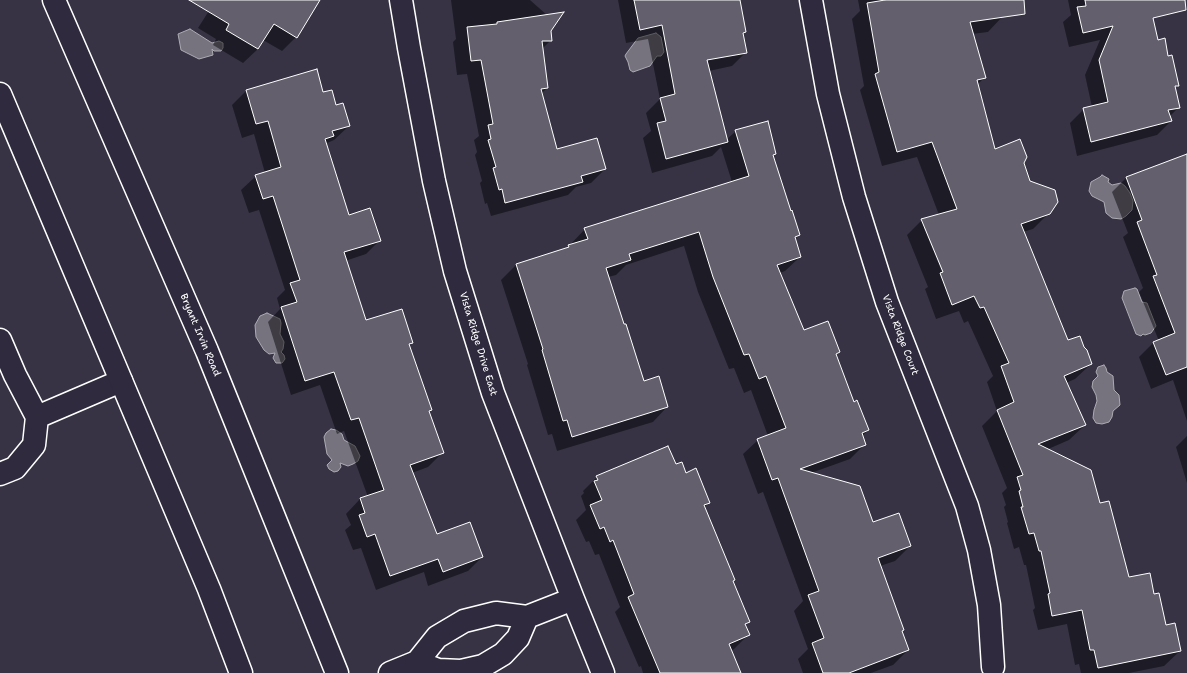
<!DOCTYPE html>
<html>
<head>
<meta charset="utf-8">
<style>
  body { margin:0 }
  canvas { display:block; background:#373345 }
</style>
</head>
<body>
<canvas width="1187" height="673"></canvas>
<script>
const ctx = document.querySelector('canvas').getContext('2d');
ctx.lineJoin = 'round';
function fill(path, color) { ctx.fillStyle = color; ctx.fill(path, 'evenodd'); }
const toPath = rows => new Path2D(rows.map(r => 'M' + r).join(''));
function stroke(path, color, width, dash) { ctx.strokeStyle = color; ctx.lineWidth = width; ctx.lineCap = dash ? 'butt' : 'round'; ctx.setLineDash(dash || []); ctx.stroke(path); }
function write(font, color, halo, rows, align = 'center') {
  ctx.font = font + ' "Shantell Sans",sans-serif'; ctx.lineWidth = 3; ctx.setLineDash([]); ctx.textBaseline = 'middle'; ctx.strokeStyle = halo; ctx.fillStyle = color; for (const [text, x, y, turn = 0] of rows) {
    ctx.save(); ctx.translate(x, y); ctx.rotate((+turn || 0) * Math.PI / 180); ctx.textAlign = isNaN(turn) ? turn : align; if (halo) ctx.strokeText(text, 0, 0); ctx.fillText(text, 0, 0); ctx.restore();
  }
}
const water = toPath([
  [190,29,212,43,219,41,223,43,223,48,221,51,214,51,212,49,213,55,199,59,181,50,178,34,190,29],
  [656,33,661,37,664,52,661,56,657,56,650,66,633,72,630,70,628,62,625,56,626,54,638,38,656,33],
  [1102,175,1109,179,1108,182,1112,185,1121,183,1125,186,1130,193,1133,201,1132,210,1126,216,1121,219,1112,218,1106,213,1104,202,1092,196,1089,191,1091,182,1100,177,1102,175],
  [1135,288,1137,289,1142,302,1147,303,1156,326,1151,333,1145,335,1143,334,1141,336,1136,334,1122,298,1124,291,1135,288],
  [267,313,280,319,281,323,280,334,284,342,283,349,281,352,284,355,285,359,282,363,276,363,273,358,275,353,269,354,264,350,256,337,255,325,260,316,267,313],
  [1104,365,1106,368,1107,372,1113,376,1114,390,1119,395,1120,405,1113,411,1112,417,1109,422,1102,424,1096,423,1093,418,1094,410,1097,401,1096,395,1092,387,1093,381,1098,376,1096,372,1098,367,1104,365],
  [331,429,336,430,342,434,344,440,355,446,360,456,358,461,353,464,348,466,340,463,341,467,338,471,334,472,329,469,327,465,332,460,327,454,324,437,326,433,331,429]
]);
fill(water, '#76737f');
stroke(water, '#adabb2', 1);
fill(toPath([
  [202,0,316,0,296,37,282,51,263,40,258,49,243,63,213,45,216,39,198,28,212,6],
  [451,0,530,0,556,23,550,31,551,40,542,49,547,88,541,94,557,150,605,169,591,183,576,187,568,195,491,216,487,203,485,204,480,183,482,181,475,155,477,152,474,140,479,136,467,74,457,75,453,42,456,39],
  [618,0,739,0,745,32,743,34,746,52,732,66,709,71,726,140,736,131,775,154,772,157,790,212,799,235,795,239,800,257,785,271,780,273,803,332,839,352,835,356,853,403,868,430,862,436,865,444,850,459,811,473,873,524,910,546,895,561,880,566,908,650,893,665,871,673,803,673,798,659,808,649,794,611,803,601,763,492,758,494,743,454,758,440,768,436,751,390,744,393,734,368,729,369,698,292,684,246,626,265,616,275,608,277,643,382,667,407,653,422,557,451,552,434,548,435,527,365,528,364,501,280,516,265,566,249,585,229,732,182,721,147,712,156,652,173,643,138,651,131,646,113,660,99,648,39,626,43],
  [858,0,1001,0,1003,16,988,32,972,34,985,77,978,84,995,150,1023,163,1030,182,1049,213,1033,229,1023,232,1067,342,1091,364,1075,379,1066,383,1085,425,1069,440,1046,450,1099,504,1128,579,1154,596,1165,626,1180,651,1164,666,1129,673,1081,673,1079,664,1075,665,1067,624,1038,630,1033,610,1035,608,1026,565,1024,565,1019,547,1014,549,1007,523,1008,522,1004,507,1006,505,1002,493,1007,488,982,426,997,411,987,382,993,376,968,321,964,323,959,311,936,319,925,289,928,287,907,235,922,220,939,215,917,157,882,166,860,90,864,86,852,19,860,11],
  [924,228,926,228,945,276,944,277],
  [1068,0,1148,0,1157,41,1167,57,1177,85,1174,89,1179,107,1170,116,1171,121,1157,135,1077,156,1070,123,1084,109,1092,107,1085,75,1100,40,1069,47,1063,22,1071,15],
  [246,91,323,94,336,106,349,126,334,140,325,144,349,216,380,240,366,254,345,261,365,322,412,343,408,347,431,410,428,413,442,453,428,467,412,473,436,536,482,557,468,571,428,586,424,572,376,590,361,548,353,550,345,530,351,525,346,514,360,499,368,497,344,431,337,434,320,385,291,395,268,322,280,309,277,298,285,290,259,210,249,213,241,190,256,176,265,173,254,134,242,138,232,105],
  [1187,163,1187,421,1173,380,1151,389,1139,357,1153,343,1159,341,1139,292,1143,288,1123,237,1128,233,1112,192,1126,178],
  [1187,436,1187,483,1176,447],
  [675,465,686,474,709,502,704,508,748,622,745,626,748,635,734,649,731,651,740,673,643,673,641,666,639,667,615,612,620,607,599,554,595,555,589,541,586,542,576,520,586,510,581,496,584,493,583,491,597,477]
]), '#0007');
const building = toPath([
  [189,0,320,0,297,38,274,24,258,49,226,30,229,24,189,0],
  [634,0,740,0,746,32,743,33,747,53,707,60,728,142,666,159,657,123,666,121,660,98,675,94,662,25,640,30,634,0],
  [885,0,1024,0,1025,14,970,22,986,78,977,80,995,149,1020,139,1027,157,1024,163,1030,181,1055,190,1058,202,1050,214,1021,224,1068,340,1080,336,1084,347,1087,350,1092,364,1064,376,1086,425,1038,444,1091,470,1100,503,1109,501,1129,577,1150,573,1154,594,1159,593,1166,625,1175,623,1181,651,1098,668,1094,650,1090,650,1082,610,1052,616,1048,594,1050,593,1041,551,1039,551,1034,533,1029,534,1021,507,1023,507,1019,491,1021,490,1017,477,1023,475,997,410,1014,402,1001,366,1009,363,984,307,980,308,974,296,952,305,940,273,943,272,921,219,957,209,932,142,897,152,875,74,879,72,867,3,885,0],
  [1085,0,1185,0,1186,10,1153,18,1158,40,1165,38,1168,56,1172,55,1179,86,1175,86,1180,108,1168,110,1172,121,1091,142,1083,108,1108,102,1099,60,1113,26,1083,33,1077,7,1086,6,1085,0],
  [564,12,551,31,552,41,542,41,548,88,541,89,557,149,597,138,606,169,581,176,583,182,505,203,502,189,499,190,493,168,496,167,488,140,491,139,488,125,493,124,481,60,471,61,467,27,497,24,497,22,564,12],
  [317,69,323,92,332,90,336,105,343,103,350,126,332,131,334,136,325,139,349,215,370,208,381,241,344,252,366,320,402,309,413,343,409,344,432,410,429,411,444,453,410,465,437,534,470,522,483,557,443,572,438,559,390,576,375,534,367,537,359,515,365,513,360,498,384,490,359,418,351,420,334,372,305,381,281,307,297,302,290,283,300,280,273,196,263,199,255,175,281,167,268,121,256,124,246,90,317,69],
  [768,121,776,154,773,155,791,211,792,210,800,235,795,237,801,257,777,265,804,330,828,321,840,352,836,354,854,402,857,400,869,430,862,433,866,445,800,469,860,486,873,522,899,513,911,546,878,558,904,630,902,631,909,650,849,673,823,673,812,643,824,638,808,595,819,591,778,478,772,480,757,439,786,428,766,376,759,379,749,354,744,355,713,277,699,232,629,254,631,260,606,268,624,324,626,324,644,381,659,376,668,407,572,437,567,420,563,421,542,350,543,349,516,264,569,247,568,245,588,239,584,228,749,176,735,130,768,121],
  [1187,154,1187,367,1166,375,1153,342,1175,333,1153,276,1157,275,1137,222,1142,220,1126,177,1187,154],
  [668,446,676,464,682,462,686,473,696,468,710,503,704,505,735,580,733,581,750,622,745,624,750,635,729,644,741,673,660,673,628,597,634,594,613,540,610,542,604,527,600,529,590,505,602,500,594,481,598,480,596,476,668,446]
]);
fill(building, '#635f6d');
stroke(building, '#fff', 1);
const minor = toPath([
  [401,0,409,48,434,181,455,271,493,393,573,599,603,673],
  [811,0,828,94,854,197,887,302,967,506,979,550,989,605,993,667],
  [0,340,15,375,37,417,121,381],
  [0,474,15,468,34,445,37,417],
  [417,662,438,670,461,671,483,666,503,654,518,638,527,617],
  [390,673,417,662,437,637,464,621,496,613,527,617,573,599]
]);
const major = toPath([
  [54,0,207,351,337,673],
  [0,94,209,589,241,673]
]);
stroke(minor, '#fff', 25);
stroke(major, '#fff', 25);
stroke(minor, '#2f2a3d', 22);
stroke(major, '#2f2a3d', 22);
write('10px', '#fff', '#2f2a3d', [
  ["Bryant Irvin Road",200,335,67],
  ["Vista Ridge Court",900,335,69],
  ["Vista Ridge Drive East",478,344,73]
]);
</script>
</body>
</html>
